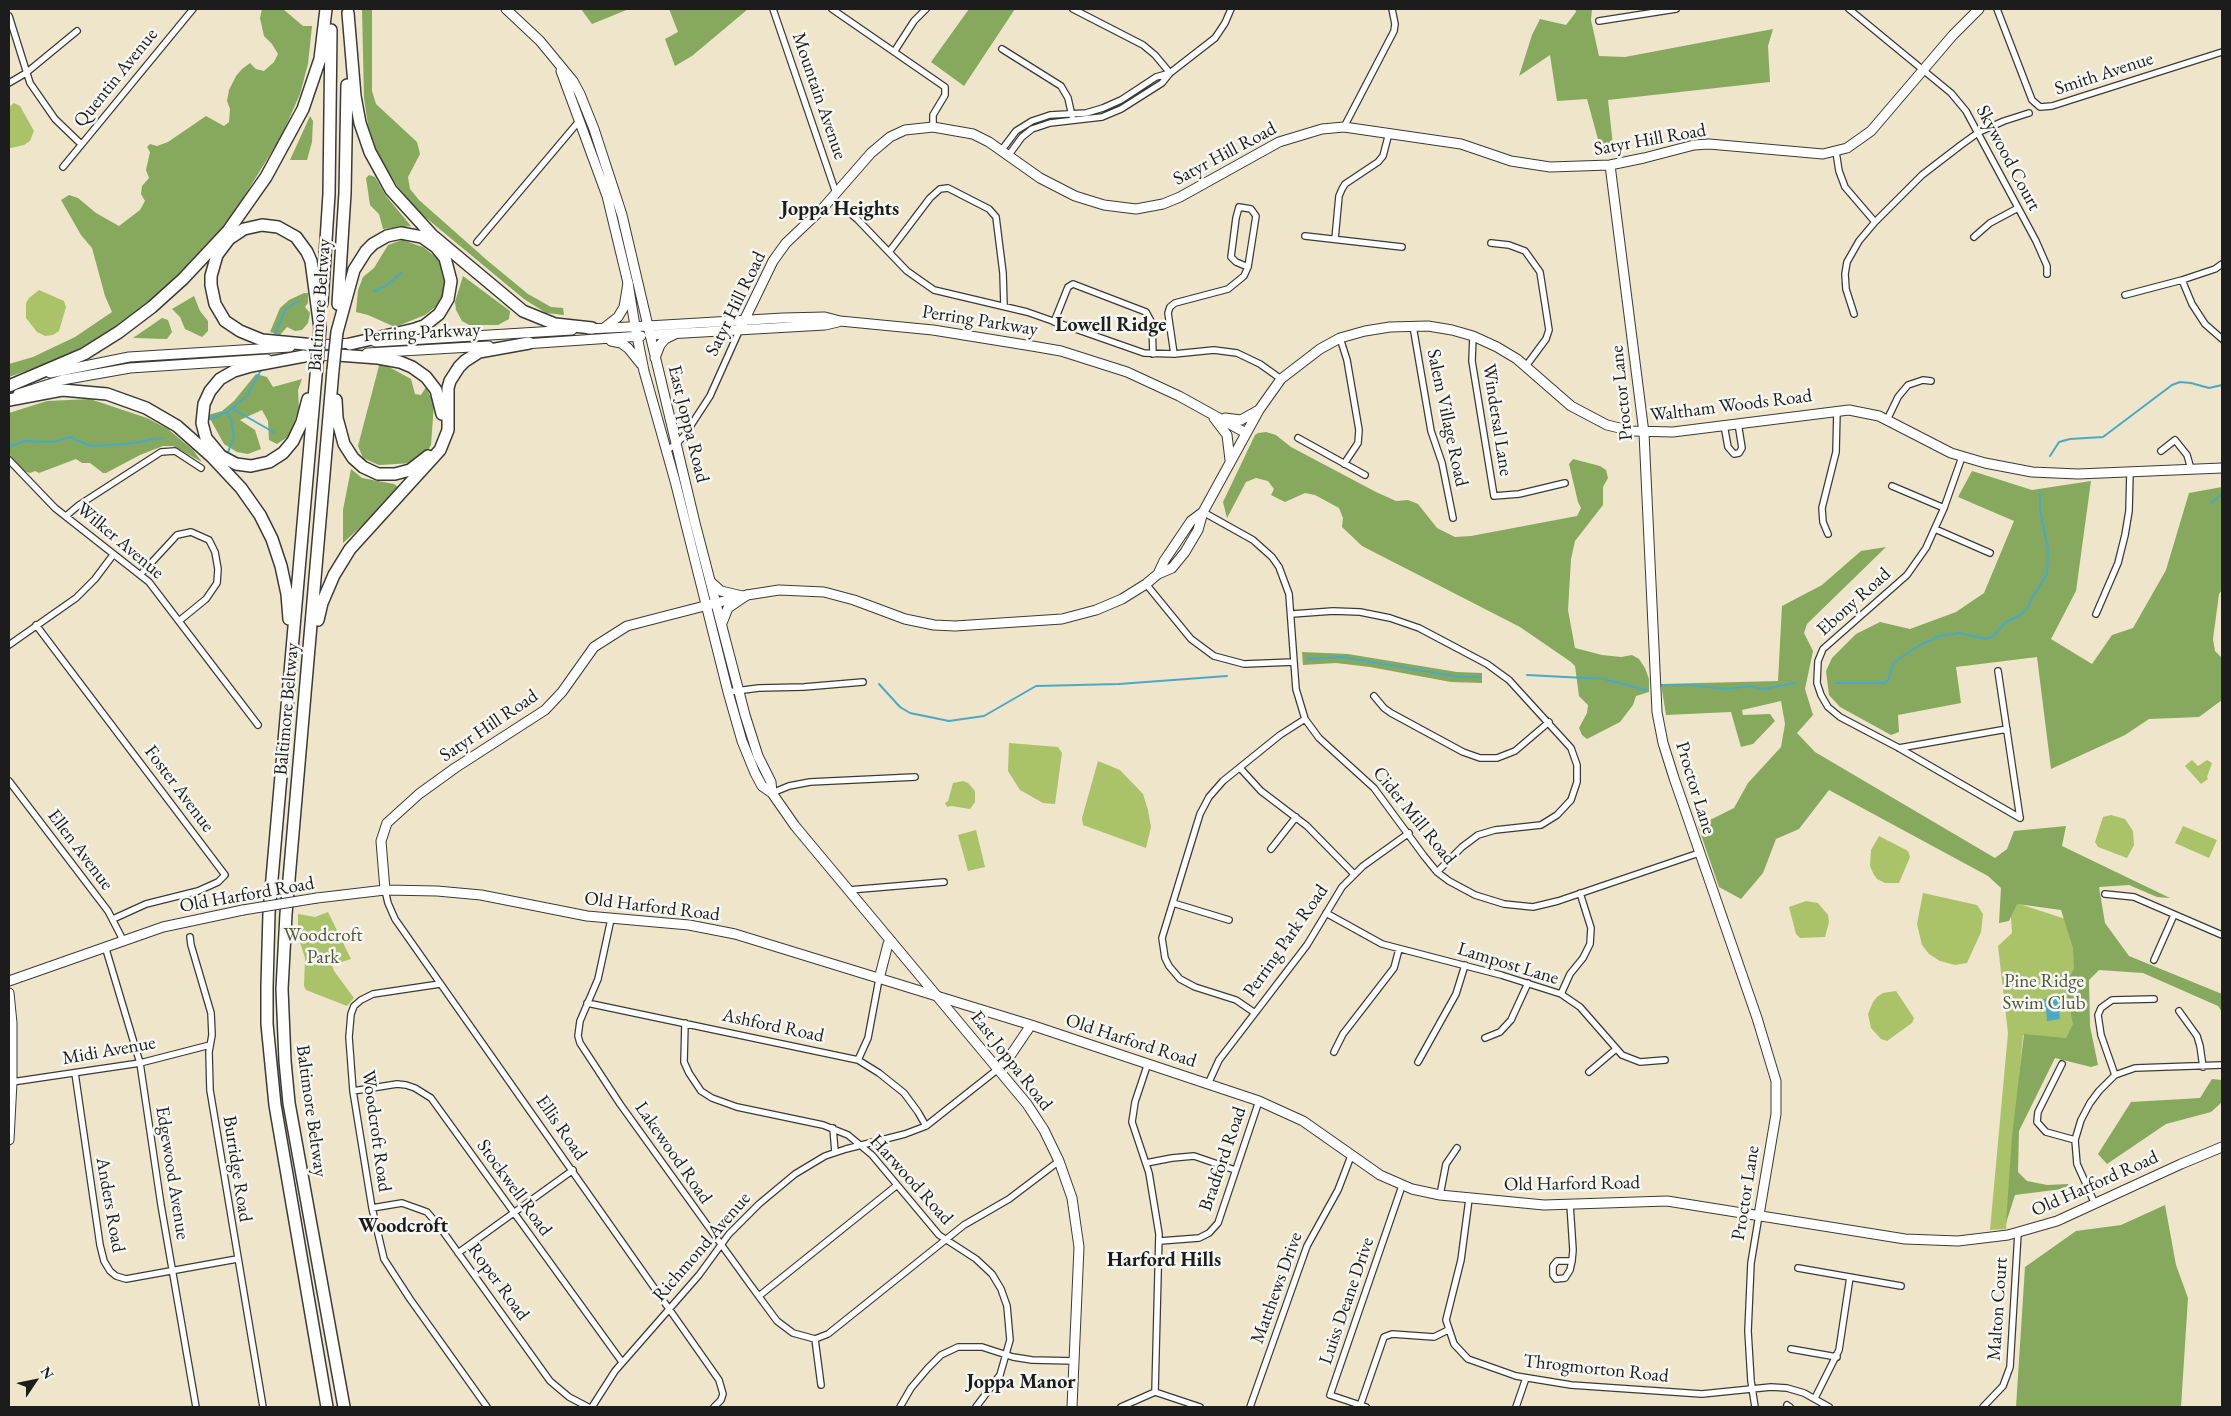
<!DOCTYPE html>
<html>
<head>
<meta charset="utf-8">
<style>
  body { margin:0 }
  #map { position:relative; width:2231px; height:1416px; overflow:hidden; background:#eee5cb; font-family:"EB Garamond",serif }
  canvas { display:block }
  .frame { position:absolute; inset:0; border:10px solid #1c1c1c; pointer-events:none }
  .north { position:absolute; left:10px; top:1356px; width:50px; height:50px; -webkit-text-stroke:4px #f6f6f2; paint-order:stroke; rotate:56deg; font-size:14px; font-weight:700; line-height:20px; text-align:center; color:#1c1c1c }
  .north::after { content:''; display:block; margin:auto; width:18px; height:22px; background:#1c1c1c; clip-path:polygon(50% 0,100% 100%,50% 72%,0 100%) }
</style>
</head>
<body>
<div id="map">
<canvas width="2231" height="1416"></canvas>
<div class="frame"></div>
<div class="north">N</div>
</div>
<script>
const ctx = document.querySelector('canvas').getContext('2d');
ctx.lineJoin = 'round';
function fill(path, color) { ctx.fillStyle = color; ctx.fill(path, 'evenodd'); }
const toPath = rows => new Path2D(rows.map(r => 'M' + r).join(''));
function stroke(path, color, width, dash) { ctx.strokeStyle = color; ctx.lineWidth = width; ctx.lineCap = dash ? 'butt' : 'round'; ctx.setLineDash(dash || []); ctx.stroke(path); }
function write(font, color, halo, rows, align = 'center') {
  ctx.font = font + ' "EB Garamond",serif'; ctx.lineWidth = 5; ctx.setLineDash([]); ctx.textBaseline = 'middle'; ctx.strokeStyle = halo; ctx.fillStyle = color; for (const [text, x, y, turn = 0] of rows) {
    ctx.save(); ctx.translate(x, y); ctx.rotate((+turn || 0) * Math.PI / 180); ctx.textAlign = isNaN(turn) ? turn : align; if (halo) ctx.strokeText(text, 0, 0); ctx.fillText(text, 0, 0); ctx.restore();
  }
}
fill(toPath([
  [14,103,20,106,34,131,30,141,24,145,11,148,9,148,9,107],
  [39,290,64,301,66,307,59,331,53,335,45,336,37,332,26,318,26,303,29,298],
  [1009,743,1058,747,1062,753,1055,804,1043,803,1020,790,1008,771],
  [2192,760,2198,766,2207,760,2212,763,2207,777,2208,779,2201,784,2185,766],
  [1098,761,1120,770,1143,794,1148,810,1151,827,1146,848,1083,825,1082,818],
  [963,781,968,783,975,791,975,802,970,809,951,806,947,807,945,803,948,801,953,783],
  [2111,815,2125,819,2133,831,2134,845,2127,858,2098,847,2095,842,2103,817],
  [2183,826,2217,840,2209,858,2175,843],
  [976,830,985,867,968,871,958,835],
  [1879,836,1908,851,1910,857,1899,883,1885,883,1877,879,1873,873,1870,866,1871,850],
  [1923,893,1977,905,1983,914,1981,932,1967,963,1955,965,1940,961,1929,954,1922,945,1917,924],
  [1806,901,1818,903,1828,915,1829,922,1825,937,1800,938,1796,934,1789,907],
  [2010,901,2075,922,2094,1058,2023,1035,2006,1229,1990,1230,2008,1033,1998,946,2012,933],
  [328,912,351,959,332,965,334,971,354,998,347,1006,306,990,304,986,305,958,298,936,298,914,315,917],
  [1896,991,1914,1018,1912,1023,1887,1041,1881,1039,1871,1028,1868,1014,1873,1002,1877,997,1883,993]
]), '#aac369');
fill(toPath([
  [262,9,283,9,303,26,312,26,308,64,300,94,282,135,231,218,200,257,121,325,63,358,9,377,9,364,33,357,75,337,112,312,105,296,92,248,81,235,61,200,69,195,78,198,96,213,119,226,140,210,145,201,141,194,142,186,149,178,146,170,150,152,147,147,150,144,157,146,168,142,206,116,224,126,229,122,230,109,227,101,229,90,236,76,242,69,250,63,256,69,264,71,274,62,278,54,272,44,264,36,260,18],
  [362,9,372,9,372,91,376,104,417,142,420,154,408,177,410,189,419,200,488,261,528,294,551,307,563,308,564,315,546,313,524,299,419,212,398,187,378,155,368,125,364,98],
  [581,9,629,9,592,24],
  [669,9,748,9,692,56,675,66,665,39,678,32],
  [969,9,1015,9,964,86,931,62],
  [1575,9,1592,9,1591,20,1599,56,1625,57,1773,29,1768,46,1770,82,1608,100,1614,154,1602,154,1587,99,1557,101,1550,55,1519,76,1532,35,1540,19,1566,25,1576,12],
  [310,116,313,121,312,142,307,160,290,160],
  [369,175,375,177,386,196,411,226,383,229,379,214,370,205,366,178],
  [402,240,423,247,436,257,441,264,446,291,439,304,425,315,395,327,368,315,356,312,358,290,363,277,374,268,388,245],
  [463,276,510,311,509,319,498,325,469,325,462,321,456,310,455,302],
  [304,293,308,293,308,303,305,307,310,313,308,323,302,330,295,331,287,327,280,335,270,332,280,308,289,300],
  [194,296,200,311,208,321,208,331,202,337,185,329,180,317,172,309],
  [162,318,168,320,172,332,167,339,133,338],
  [380,362,411,379,415,394,421,395,426,387,434,404,431,445,424,457,413,463,379,465,363,458,358,446],
  [256,374,267,377,273,387,302,379,298,390,299,409,289,436,277,444,269,440,268,421,262,410,240,420,255,430,261,449,248,454,237,452,224,444,208,415,222,411,234,401],
  [90,399,147,418,168,429,193,450,202,462,173,446,163,446,140,455,106,473,103,473,90,463,82,463,76,459,39,473,35,471,30,473,23,471,9,454,9,413,47,401],
  [1266,432,1276,435,1291,447,1376,492,1396,501,1408,500,1418,504,1437,528,1455,537,1471,536,1577,516,1581,508,1578,502,1569,464,1573,459,1600,466,1606,470,1608,478,1603,487,1603,505,1575,541,1571,559,1568,610,1575,648,1602,655,1621,657,1632,655,1639,659,1645,668,1649,679,1649,692,1636,696,1633,705,1620,722,1587,739,1582,735,1579,728,1587,713,1588,705,1579,696,1575,666,1571,662,1520,627,1362,546,1342,527,1343,518,1339,508,1315,495,1305,493,1285,502,1271,495,1274,489,1268,481,1256,478,1246,482,1227,518,1223,502,1255,435,1258,433],
  [351,469,362,478,394,484,398,487,399,492,343,543,343,510],
  [1972,471,2032,490,2091,481,2076,591,2051,639,2092,664,2112,635,2133,628,2166,570,2189,493,2222,487,2222,590,2219,594,2213,639,2215,651,2222,658,2222,700,2199,717,2149,719,2125,735,2051,769,2037,657,1956,667,1961,703,1898,715,1899,732,1891,735,1840,707,1829,695,1826,671,1832,658,1856,634,1880,622,1910,629,1956,612,1984,593,2014,521,1958,497],
  [1886,547,1807,624,1804,633,1813,651,1805,689,1813,715,1797,733,1815,752,1995,858,2007,849,2014,831,2066,826,2062,846,2170,898,2157,897,2129,885,2099,887,2105,923,2129,956,2222,994,2222,1012,2218,1006,2143,973,2099,970,2089,980,2090,1026,2098,1065,2091,1067,2055,1058,2019,1131,2018,1172,2027,1181,2047,1185,2068,1184,2070,1188,2015,1195,2006,1223,2012,1136,2024,1034,2066,1038,2073,1024,2065,985,2074,969,2073,948,2061,910,2017,904,2009,921,1999,923,2001,888,1988,876,1829,790,1799,829,1776,839,1763,873,1741,899,1719,887,1698,826,1734,808,1748,783,1781,747,1785,724,1781,701,1742,710,1743,715,1770,714,1775,721,1753,744,1741,747,1731,712,1666,715,1661,684,1778,681,1782,606,1822,585,1861,551],
  [1302,652,1348,654,1457,672,1482,673,1482,683,1451,682,1370,667,1336,663,1303,665],
  [2212,1079,2222,1080,2222,1102,2211,1112,2166,1124,2107,1164,2098,1154,2131,1102,2200,1098],
  [2165,1205,2176,1265,2188,1298,2181,1407,2016,1407,2025,1267,2076,1231,2121,1225]
]), '#87a95d');
fill(toPath([
  [2057,997,2060,1019,2047,1021,2046,1007,2037,1008,2036,1000]
]), '#48aac7');
stroke(toPath([
  [374,291,386,286,401,273],
  [275,334,286,309,298,301],
  [233,409,275,433],
  [227,412,231,419,234,436,227,455],
  [210,419,227,412,247,396,262,368],
  [9,447,24,441,53,442,70,437,91,446,127,444,163,438],
  [2050,456,2059,442,2070,439,2103,437,2172,385,2180,382,2191,383,2209,388,2222,385],
  [2211,503,2222,494],
  [1307,659,1342,657,1460,677,1480,677],
  [1527,675,1604,679,1646,690],
  [1836,683,1884,683,1888,680,1894,662,1920,645,1940,636,1959,633,1986,639,1992,637,2006,622,2022,614,2029,606,2032,598,2047,574,2048,549,2040,510,2040,494],
  [879,684,900,707,910,713,949,721,984,716,1036,686,1119,684,1227,676],
  [1658,685,1690,685,1727,689,1749,686,1763,689,1795,683]
]), '#48aac7', 2);
const street = toPath([
  [773,9,836,193],
  [832,9,945,87,945,95,933,115,933,127],
  [1073,9,1143,45,1155,55,1170,73],
  [1849,9,1951,93,1966,111,2036,241,2047,266,2047,274],
  [1997,9,2032,100,2040,107,2052,106,2222,52],
  [9,16,30,83,55,119,81,144],
  [1599,21,1676,9],
  [1002,49,1061,86,1068,98,1072,116],
  [894,52,914,21,926,9],
  [9,83,26,73,77,31],
  [1344,127,1394,31,1395,24,1392,9],
  [1001,151,1016,131,1032,121,1050,115,1086,113,1103,108,1121,100,1156,77,1170,73],
  [1836,152,1839,171,1845,187,1875,222],
  [1008,156,1022,137,1032,129,1050,123,1102,117,1121,109,1162,83,1170,73,1215,38,1225,23,1231,9],
  [63,167,193,9],
  [832,198,858,220,907,271,934,290,1027,312,1144,353,1174,354,1214,350,1237,353,1260,364,1281,379],
  [1239,207,1251,209,1256,216,1248,267,1236,262,1231,257,1236,218,1239,207],
  [1305,236,1402,247],
  [1974,237,1990,223,2018,208],
  [1335,239,1339,196,1342,189,1345,184,1378,162,1383,156,1389,133],
  [477,242,580,120],
  [1491,243,1509,245,1525,251,1540,272,1549,330,1546,339,1526,366],
  [889,252,930,198,940,189,948,188,989,209,996,217,1003,273,1004,306],
  [2182,280,2192,304,2205,324,2222,339],
  [2125,295,2182,280,2215,269,2222,264],
  [1854,314,1846,289,1845,274,1847,262,1859,241,1875,222,1922,175,1961,145,1979,132,2004,121,2029,113],
  [1054,322,1068,287,1073,284,1146,312,1152,323,1153,354],
  [1413,326,1431,431,1442,463,1453,518],
  [1473,336,1472,361,1494,496,1519,494,1565,483],
  [1340,338,1347,360,1359,430,1358,443,1344,464],
  [1174,354,1168,313,1170,307,1175,303,1228,289,1244,276,1248,267],
  [1887,420,1898,397,1908,385,1923,380,1931,381],
  [1724,425,1728,447,1734,454,1739,453,1742,448,1738,423],
  [1298,438,1365,475],
  [666,451,676,444,684,436,710,396,740,329],
  [2161,451,2175,440,2187,455,2191,469],
  [1962,457,1944,508,1926,548,1907,575,1823,649,1818,661,1817,683,1821,695,1828,707,1840,717,1899,748,2020,818],
  [9,460,55,508,149,582,258,725],
  [1892,486,1944,508],
  [1203,512,1253,540,1272,557,1279,567,1289,594,1296,689,1305,719,1319,738,1374,788,1424,856,1437,872,1449,881,1475,895,1504,904,1533,907,1558,901,1699,853],
  [66,516,79,505,161,452,175,451,201,468],
  [1935,529,1990,553],
  [1828,534,1823,522,1822,508,1836,452,1837,410],
  [140,575,177,535,191,532,209,540,215,552,218,569,217,583,206,599,179,621],
  [1146,584,1191,639,1214,656,1244,664,1294,662],
  [1292,614,1333,611,1360,612,1390,618,1419,628,1487,664,1509,680,1571,748,1577,765,1577,782,1571,800,1557,815,1541,825,1495,830,1478,835,1462,847,1437,872],
  [2096,614,2118,563,2125,535,2129,511,2130,472],
  [36,625,225,875,218,882,198,891,146,904,113,919],
  [9,645,76,598,95,579,113,555],
  [1998,671,2020,818],
  [728,692,759,688,804,687,863,682],
  [1374,696,1384,708,1391,713,1463,752,1480,758,1497,758,1515,751,1549,722],
  [1899,748,2007,729],
  [1240,768,1261,791,1307,826,1354,874],
  [9,781,108,911,123,940],
  [772,793,789,786,810,782,915,777],
  [1271,849,1296,817],
  [385,890,388,903,395,919,719,1380,723,1394,721,1400,714,1407],
  [849,890,944,882],
  [2105,894,2134,897,2222,935],
  [1173,903,1229,920],
  [1326,913,1382,944,1501,975,1561,994,1580,1007,1622,1055,1640,1062,1665,1060],
  [611,919,598,979,580,1021,578,1036,580,1043,620,1104,749,1283,777,1321,793,1333,815,1339,828,1334,964,1225,1009,1199,1059,1161],
  [190,937,191,945,211,1013,212,1035,209,1052,210,1090,263,1407],
  [105,946,140,1063,161,1205,196,1407],
  [2154,960,2174,915],
  [440,984,373,994,361,1000,354,1006,351,1014,349,1037,353,1091,372,1208,384,1259,410,1299,487,1407],
  [1561,994,1570,974,1583,958,1590,944,1591,928,1580,893],
  [587,1003,858,1060,879,1073,904,1093,918,1112,926,1126],
  [2179,1011,2197,1036,2200,1046,2203,1067],
  [1255,1013,1236,1000,1195,987,1180,979,1169,966,1165,958,1162,938,1200,814,1209,797,1223,781,1280,735,1305,719],
  [685,1023,684,1062,689,1073,701,1091,712,1098,737,1107,823,1125,848,1135,872,1155,939,1235,976,1259,992,1274,1001,1289,1007,1306,1010,1340,1000,1375,976,1407],
  [1485,1038,1500,1032,1511,1020,1528,983],
  [1334,1052,1343,1034,1394,968,1399,949],
  [858,1060,868,1038,879,979],
  [1418,1062,1456,994,1465,965],
  [1148,1063,1135,1102,1132,1122,1149,1173,1159,1234,1155,1392],
  [2062,1064,2038,1112,2037,1122,2046,1132,2075,1140,2077,1164,2095,1204],
  [1589,1072,1616,1049],
  [75,1073,100,1245,104,1261,110,1271,116,1276,126,1279,237,1259],
  [2115,1075,2101,1035,2098,1015,2101,1008,2112,1000,2154,999],
  [12,1082,140,1063,210,1045],
  [1208,1084,1219,1060,1307,945,1342,887,1363,866,1409,833],
  [353,1091,397,1084,406,1085,415,1088,431,1098,622,1362],
  [833,1128,835,1152],
  [2075,1140,2081,1120,2090,1103,2099,1091,2115,1075,2135,1068,2222,1065],
  [1146,1163,1172,1158,1194,1156,1235,1170],
  [1440,1195,1446,1164,1457,1148],
  [1469,1199,1461,1260,1446,1320,1454,1344,1468,1359,1516,1376,1571,1385,1702,1394,1771,1387,1787,1388,1804,1393,1829,1407],
  [1570,1204,1573,1250,1572,1261,1570,1270,1565,1278,1556,1279,1553,1275,1553,1266,1557,1261,1572,1261],
  [372,1208,402,1203,427,1212,439,1226,550,1381,569,1397,588,1407],
  [1160,1241,1199,1238,1209,1233,1218,1223,1259,1101],
  [458,1253,573,1170],
  [1798,1268,1901,1286],
  [759,1296,896,1186],
  [815,1339,821,1385],
  [1791,1349,1837,1357],
  [1815,1398,1839,1350,1850,1277],
  [1787,1405,1790,1407],
  [1360,1406,1384,1337,1392,1334,1434,1337,1448,1330],
  [592,1407,615,1371,699,1275,729,1234,759,1204,795,1174,825,1156,846,1149,905,1134,926,1126,998,1069],
  [900,1407,911,1388,928,1368,941,1355,958,1347,982,1347,1013,1357,1032,1360,1075,1361],
  [1121,1407,1155,1392,1200,1407],
  [1250,1407,1307,1246,1338,1190,1351,1156],
  [1366,1407,1330,1395,1402,1186],
  [1516,1407,1526,1378],
  [1755,1407,1751,1381,1748,1331,1751,1263,1759,1215],
  [1983,1407,2003,1386,2010,1367,2018,1233]
]);
const secondary = toPath([
  [506,9,540,41,573,81,580,94,594,129,622,215,648,326,783,318,825,317,840,321,933,330,1032,346,1061,351,1127,372,1179,396,1246,433],
  [561,71,607,196,628,283,635,326],
  [1610,165,1644,433,1657,712,1663,743,1674,778,1757,1018,1776,1081,1776,1114,1759,1215],
  [740,329,773,261,786,243,823,208,871,153,890,137,905,130,933,127,973,134,989,142,1040,178,1075,196,1104,205,1136,209,1163,204,1180,197,1279,142,1322,129,1344,127,1461,144,1511,161,1550,167,1610,165,1644,158,1694,145,1709,144,1823,154,1847,148,1871,131,1953,35,1979,9],
  [650,335,825,325,838,322],
  [1214,418,1227,435,1230,460],
  [1225,418,1241,420,1257,411],
  [1158,574,1164,561,1191,521,1203,512],
  [385,890,381,841,387,823,419,794,455,768,545,710,562,692,594,647,627,626,747,595,779,590,824,592,854,600,905,619,934,625,955,626,1062,619,1096,610,1122,599,1146,584,1158,574,1172,568,1185,552,1198,530,1203,512,1259,410,1281,379,1320,349,1340,338,1365,331,1390,327,1428,326,1452,330,1473,336,1497,347,1517,359,1571,406,1607,425,1632,431,1673,432,1849,410,1879,416,1951,453,1985,463,2032,472,2078,474,2222,468],
  [317,898,385,890,437,891,481,895,587,916,689,925,735,934,1031,1025,1259,1101,1303,1121,1380,1175,1412,1189,1440,1195,1544,1205,1667,1201,1905,1239,1958,1241,2008,1235,2057,1221,2181,1164,2222,1147],
  [879,979,888,944,891,941],
  [9,981,163,927,243,910],
  [9,993,12,1023,12,1082,9,1140],
  [998,1069,1006,1062,1031,1025]
]);
const primary = toPath([
  [635,326,644,371,675,481,728,692,742,741,755,773,762,786,772,793,795,826,1027,1104,1044,1130,1059,1161,1072,1198,1079,1247,1072,1407],
  [604,328,618,317,624,307,628,283],
  [588,329,648,326,695,523,745,715,758,756,771,782,772,793],
  [611,341,621,343,628,348,641,364],
  [375,342,572,330],
  [524,344,641,336],
  [313,345,355,343],
  [367,353,489,346],
  [300,357,339,355],
  [655,358,660,345,665,339,675,334],
  [50,373,129,357,290,347],
  [18,394,62,380,130,368,267,359],
  [711,582,721,591,742,596],
  [722,623,728,608,747,595]
]);
const highway = toPath([
  [348,13,355,96,360,123,370,152,391,190,432,235,523,311,555,324,592,328],
  [322,303,329,194,331,30],
  [338,304,345,193,347,85],
  [337,332,354,270,366,251,373,244,387,236,401,233,422,237,436,247,445,258,451,281,448,299,439,314,424,326,415,329,350,344],
  [315,345,262,340,240,331,225,321,215,304,211,285,211,276,217,255,229,239,244,229,262,225,278,227,296,237,307,252,311,261,320,328],
  [338,355,378,358,400,362,412,367,426,377,436,390,442,414],
  [304,356,251,366,234,371,220,379,210,391,204,404,202,423,206,438,221,456,236,464,251,466,269,462,283,453,293,441,302,422,308,399],
  [317,364,269,913,267,986,267,1024,275,1105,327,1407],
  [333,370,286,914,282,989,285,1061,289,1103,344,1407],
  [9,386,84,354,119,332,152,307,183,279,228,231,266,177,303,109,320,59,326,9],
  [9,400,62,390,107,394,146,408,177,426,212,457,241,488,260,515,272,539,281,566,287,594,289,619],
  [336,400,337,418,344,444,353,458,363,467,378,474,395,474,410,470,428,456],
  [318,620,322,603,334,575,350,549,440,450,448,430,448,388,450,381,459,367,465,361,479,352,529,343]
]);
stroke(street, '#3c3a36', 8);
stroke(secondary, '#3c3a36', 11);
stroke(primary, '#3c3a36', 11);
stroke(highway, '#3c3a36', 14);
stroke(street, '#fff', 5.5);
stroke(secondary, '#fff', 9);
stroke(primary, '#fff', 9);
stroke(highway, '#fff', 11);
const secondaryBridge = toPath([
  [243,910,317,898]
]);
const highwayBridge = toPath([
  [317,364,320,328],
  [333,370,337,332]
]);
stroke(secondaryBridge, '#3c3a36', 11, []);
stroke(highwayBridge, '#3c3a36', 14, []);
stroke(secondaryBridge, '#fff', 9);
stroke(highwayBridge, '#fff', 11);
write('19px', '#1c1c1c', '#f6f6f2', [
  ["Smith Avenue",2104,74,-18],
  ["Quentin Avenue",116,78,-51],
  ["Mountain Avenue",819,96,71],
  ["Satyr Hill Road",1650,140,-10],
  ["Satyr Hill Road",1225,154,-28],
  ["Skywood Court",2008,158,62],
  ["Satyr Hill Road",736,304,-64],
  ["Baltimore Beltway",320,305,-86],
  ["Perring Parkway",980,321,9],
  ["Perring Parkway",422,333,-3],
  ["Proctor Lane",1622,393,-96],
  ["Waltham Woods Road",1731,406,-7],
  ["Salem Village Road",1447,418,78],
  ["Windersal Lane",1497,420,81],
  ["East Joppa Road",688,424,76],
  ["Wilker Avenue",120,541,40],
  ["Ebony Road",1854,602,-42],
  ["Baltimore Beltway",287,709,-85],
  ["Satyr Hill Road",489,726,-34],
  ["Proctor Lane",1695,788,73],
  ["Foster Avenue",179,789,53],
  ["Cider Mill Road",1414,816,51],
  ["Ellen Avenue",80,850,53],
  ["Old Harford Road",247,895,-10],
  ["Old Harford Road",652,907,7],
  ["Perring Park Road",1286,941,-55],
  ["Lampost Lane",1508,964,17],
  ["Ashford Road",773,1026,12],
  ["Old Harford Road",1131,1041,18],
  ["Midi Avenue",109,1051,-10],
  ["East Joppa Road",1011,1061,52],
  ["Baltimore Beltway",311,1111,82],
  ["Ellis Road",561,1128,55],
  ["Woodcroft Road",376,1131,82],
  ["Lakewood Road",673,1153,55],
  ["Bradford Road",1223,1159,-71],
  ["Burridge Road",237,1169,81],
  ["Edgewood Avenue",172,1173,81],
  ["Harwood Road",911,1180,48],
  ["Old Harford Road",1572,1184,-1],
  ["Old Harford Road",2095,1184,-24],
  ["Stockwell Road",514,1188,54],
  ["Proctor Lane",1746,1193,-81],
  ["Anders Road",110,1205,80],
  ["Richmond Avenue",702,1247,-49],
  ["Roper Road",498,1282,54],
  ["Matthews Drive",1277,1288,-70],
  ["Luiss Deane Drive",1347,1301,-71],
  ["Malton Court",1998,1309,-86],
  ["Throgmorton Road",1596,1369,6]
]);
write('19px', '#4e5637', '#f6f6f2', [
  ["Woodcroft",323,936],
  ["Park",323,958],
  ["Pine Ridge",2044,982],
  ["Swim Club",2044,1004]
]);
write('bold 20px', '#1c1c1c', '#f6f6f2', [
  ["Joppa Heights",840,210],
  ["Lowell Ridge",1111,326],
  ["Woodcroft",403,1227],
  ["Harford Hills",1164,1261],
  ["Joppa Manor",1021,1383]
]);
</script>
</body>
</html>
